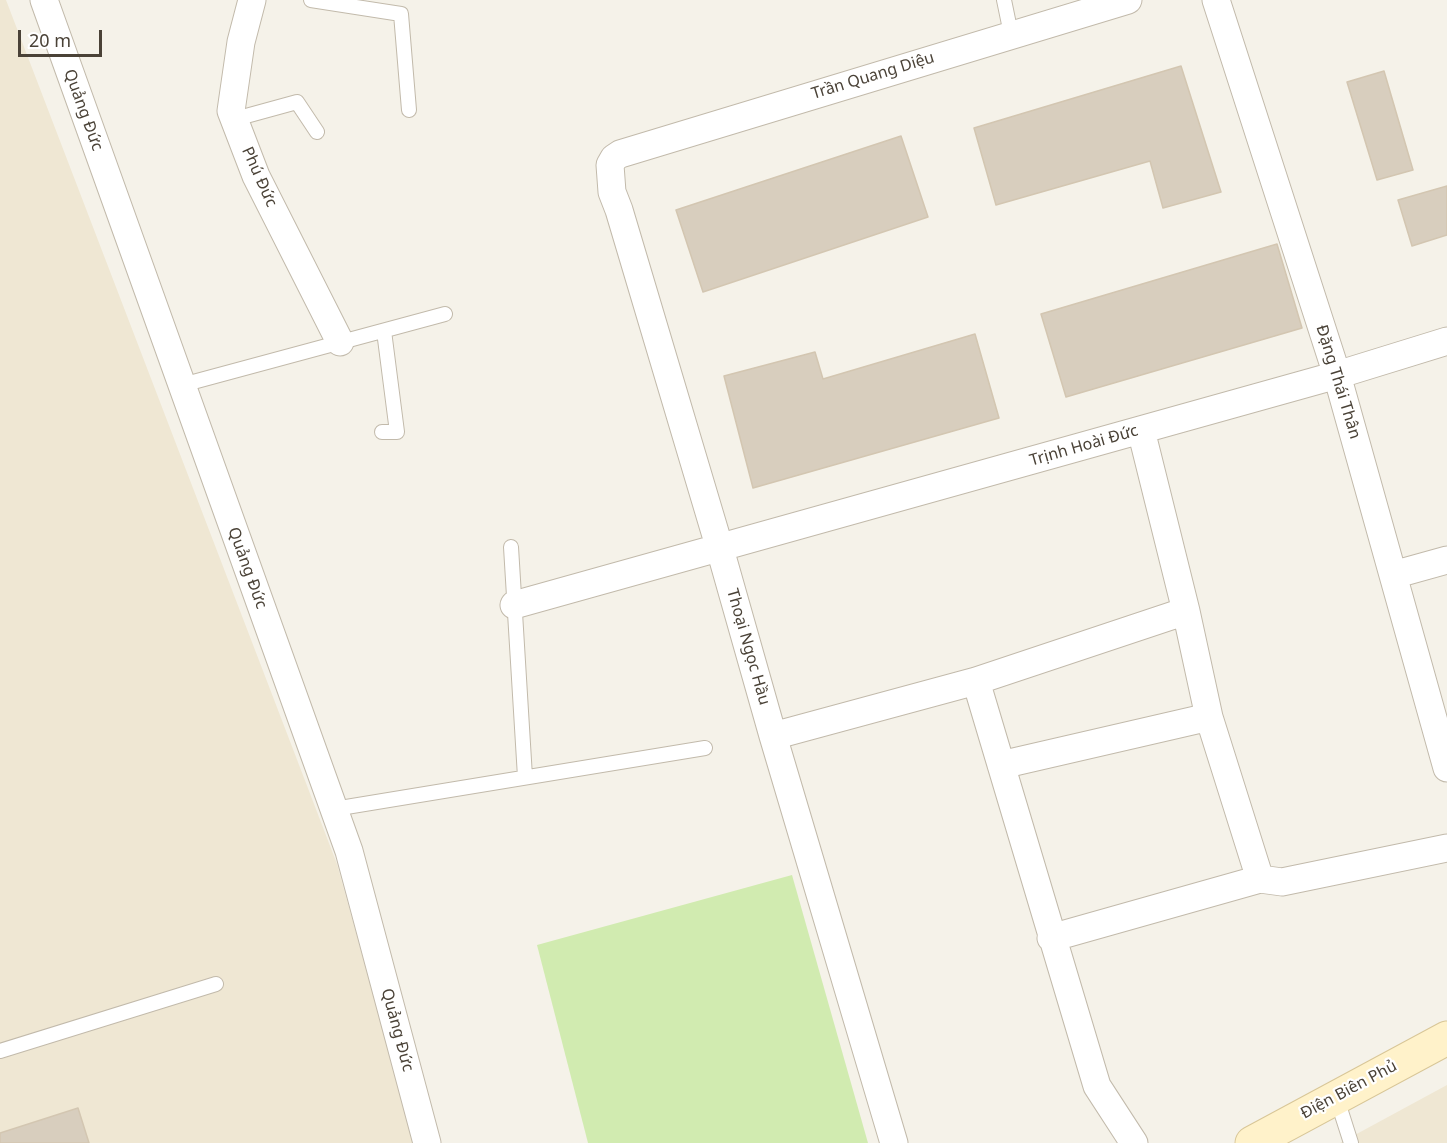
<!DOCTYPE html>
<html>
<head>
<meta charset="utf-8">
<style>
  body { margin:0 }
  #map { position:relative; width:1447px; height:1143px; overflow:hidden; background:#f5f2e9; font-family:"Noto Sans",sans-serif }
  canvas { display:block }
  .scale { position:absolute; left:18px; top:30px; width:84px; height:27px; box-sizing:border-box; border:3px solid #4a4237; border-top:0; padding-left:8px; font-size:18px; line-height:21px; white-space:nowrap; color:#4a4237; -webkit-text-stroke:4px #fff; paint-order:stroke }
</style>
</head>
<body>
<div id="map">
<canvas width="1447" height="1143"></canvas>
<div class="scale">20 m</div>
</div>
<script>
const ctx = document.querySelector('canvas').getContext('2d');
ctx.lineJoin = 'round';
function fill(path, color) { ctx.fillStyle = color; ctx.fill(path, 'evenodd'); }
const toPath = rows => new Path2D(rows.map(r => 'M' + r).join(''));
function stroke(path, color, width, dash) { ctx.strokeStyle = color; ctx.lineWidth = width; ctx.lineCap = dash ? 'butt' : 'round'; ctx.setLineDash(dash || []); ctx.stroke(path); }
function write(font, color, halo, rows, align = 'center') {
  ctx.font = font + ' "Noto Sans",sans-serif'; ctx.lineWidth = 4.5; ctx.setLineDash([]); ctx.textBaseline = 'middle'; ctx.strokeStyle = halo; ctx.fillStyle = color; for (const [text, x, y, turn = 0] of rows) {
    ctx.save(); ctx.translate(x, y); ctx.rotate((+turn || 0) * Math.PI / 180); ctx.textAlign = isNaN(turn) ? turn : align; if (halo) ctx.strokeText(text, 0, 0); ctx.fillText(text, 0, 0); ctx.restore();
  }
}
fill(toPath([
  [0,0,6,0,337,864,414,1143,0,1143],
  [1447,1085,1447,1143,1340,1143]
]), '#efe7d3');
fill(toPath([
  [792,875,868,1143,588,1143,537,945]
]), '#d1ebb0');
const building = toPath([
  [1181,66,1221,192,1163,208,1150,161,996,205,974,128,1181,66],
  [1384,71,1413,170,1377,180,1347,82,1384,71],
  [901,136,928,217,703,292,676,210,901,136],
  [1447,186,1447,235,1412,246,1398,200,1447,186],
  [1277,244,1302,328,1066,397,1041,314,1277,244],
  [975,334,999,418,753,488,724,376,815,352,823,379,975,334],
  [78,1108,89,1143,0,1143,0,1133,78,1108]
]);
fill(building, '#d8cebe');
stroke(building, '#d3c6b1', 1.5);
const lane = toPath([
  [311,0,401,14,409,110],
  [1004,0,1011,34],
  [235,119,297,102,317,132],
  [182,385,445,314],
  [382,432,397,432,384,331],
  [511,547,525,777],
  [334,809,705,748],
  [0,1051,216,984],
  [1336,1096,1351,1143]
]);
const street = toPath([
  [44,0,349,851,427,1143],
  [252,0,241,42,231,111,256,176,340,342],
  [1216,0,1337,375,1447,768],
  [1141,430,1186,611,1209,717,1260,879],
  [1393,575,1447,560],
  [514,605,1337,375,1447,341],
  [976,681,1097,1086,1134,1143],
  [773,736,976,681,1186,611],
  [1001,765,1209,717],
  [1051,938,1260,879,1282,882,1447,848],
  [894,1143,773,736,720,549,619,210,612,192,610,165,614,158,620,154,1128,0]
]);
const secondary = toPath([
  [1252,1143,1447,1038]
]);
stroke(lane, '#c2baab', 16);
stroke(street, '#c2baab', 29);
stroke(secondary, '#d8c697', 35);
stroke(lane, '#fff', 14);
stroke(street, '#fff', 27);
stroke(secondary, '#fff2ca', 33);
write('16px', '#4a4237', '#fff', [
  ["Trần Quang Diệu",873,76,-17],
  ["Quảng Đức",83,110,70],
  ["Phú Đức",259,177,66],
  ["Đặng Thái Thân",1338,382,73],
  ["Trịnh Hoài Đức",1084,446,-16],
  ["Quảng Đức",247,568,70],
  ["Thoại Ngọc Hầu",748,647,74],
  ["Quảng Đức",397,1030,75],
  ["Điện Biên Phủ",1349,1090,-28]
]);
</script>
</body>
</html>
